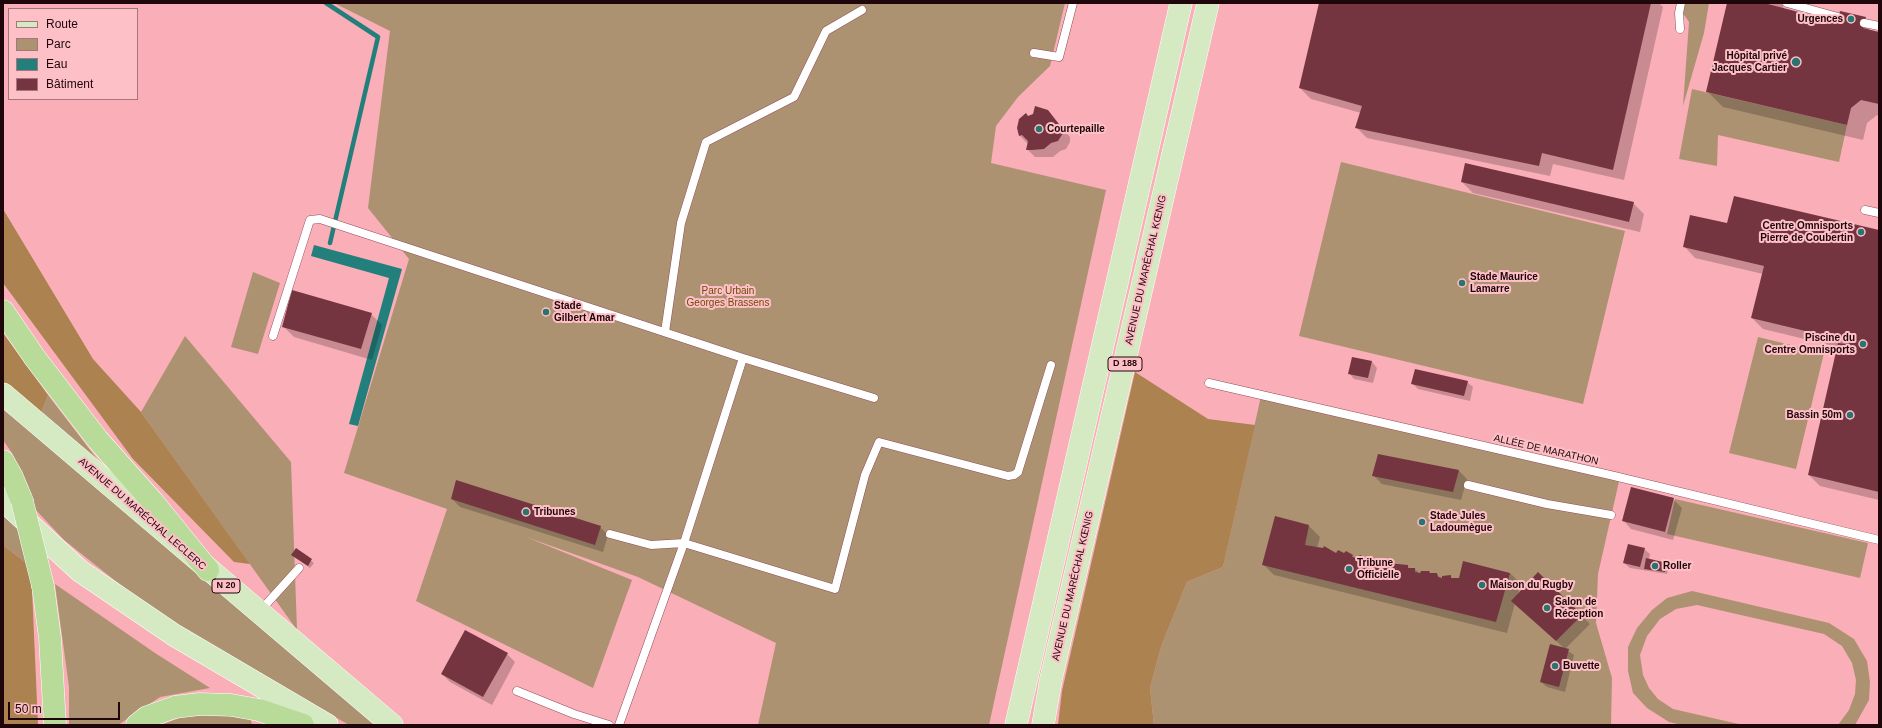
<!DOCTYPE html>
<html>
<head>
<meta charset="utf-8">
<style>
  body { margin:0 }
  #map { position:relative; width:1882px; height:728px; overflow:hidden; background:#faaeb7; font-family:Helvetica,sans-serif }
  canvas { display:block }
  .frame { position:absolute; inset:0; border:4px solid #1f060a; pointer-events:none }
  .legend { position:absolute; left:8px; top:8px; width:130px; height:92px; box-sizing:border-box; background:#fec0c7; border:1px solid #a5767b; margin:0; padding:5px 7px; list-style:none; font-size:12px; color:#1f060a }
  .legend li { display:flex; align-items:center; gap:8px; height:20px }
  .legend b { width:20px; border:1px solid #a5767b }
  .scale { position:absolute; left:8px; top:702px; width:112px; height:18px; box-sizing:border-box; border:2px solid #1f060a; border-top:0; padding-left:5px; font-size:12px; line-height:14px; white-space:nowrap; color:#1f060a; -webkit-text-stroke:3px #fec0c7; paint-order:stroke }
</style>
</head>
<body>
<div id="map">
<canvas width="1882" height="728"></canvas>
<div class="frame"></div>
<ul class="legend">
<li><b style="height:5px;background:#d5e9c2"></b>Route</li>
<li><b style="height:11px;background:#ad9272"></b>Parc</li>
<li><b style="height:11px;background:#237f7b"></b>Eau</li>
<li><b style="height:11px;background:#743540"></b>Bâtiment</li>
</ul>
<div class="scale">50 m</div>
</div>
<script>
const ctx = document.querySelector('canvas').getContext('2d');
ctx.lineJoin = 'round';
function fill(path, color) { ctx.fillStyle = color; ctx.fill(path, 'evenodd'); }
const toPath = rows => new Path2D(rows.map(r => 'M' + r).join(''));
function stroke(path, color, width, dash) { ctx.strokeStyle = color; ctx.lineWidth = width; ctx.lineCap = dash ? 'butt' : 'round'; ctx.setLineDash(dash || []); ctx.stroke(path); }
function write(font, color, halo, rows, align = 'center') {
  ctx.font = font + ' Helvetica,sans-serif'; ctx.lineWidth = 4; ctx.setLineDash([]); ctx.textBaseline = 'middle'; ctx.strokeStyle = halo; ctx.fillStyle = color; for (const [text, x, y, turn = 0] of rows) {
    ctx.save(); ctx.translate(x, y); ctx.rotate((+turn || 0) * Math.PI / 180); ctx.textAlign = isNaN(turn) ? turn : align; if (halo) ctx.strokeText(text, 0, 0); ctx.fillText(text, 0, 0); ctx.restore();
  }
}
fill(toPath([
  [334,3,1065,3,1050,66,1018,97,996,126,991,163,1106,190,989,725,758,725,776,643,638,577,526,537,632,580,593,688,416,601,447,509,344,473,409,259,368,208,390,31],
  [1676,3,1709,3,1704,33,1683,106,1689,22],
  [1692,89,1847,125,1839,162,1718,135,1717,166,1679,159],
  [1341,162,1625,231,1583,404,1299,336],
  [253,272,280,283,258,354,231,347],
  [185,336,291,462,297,630,141,412],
  [1758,337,1824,353,1796,469,1729,453],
  [48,395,104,468,41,413],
  [1261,396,1620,477,1598,574,1596,623,1612,678,1611,725,1154,725,1150,688,1161,647,1187,582,1223,567],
  [3,409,60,456,376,725,349,725,157,614,64,540,34,508,12,453,3,440],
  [1675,499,1868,543,1860,578,1667,534],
  [3,513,18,527,31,567,3,545],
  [55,584,155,653,210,688,160,697,118,725,69,725,69,687],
  [1692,591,1829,623,1854,639,1867,661,1870,682,1869,700,1855,725,1838,725,1849,710,1855,694,1856,680,1852,663,1842,646,1824,634,1697,605,1676,609,1660,619,1647,636,1640,655,1643,675,1649,688,1658,699,1673,709,1743,725,1682,725,1669,722,1647,708,1633,693,1628,671,1628,647,1637,628,1652,610,1667,598],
  [220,714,250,716,252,725,161,725,182,717]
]), '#ad9272');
fill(toPath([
  [3,209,93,359,141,412,250,564,234,562,133,459,3,283],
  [3,333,48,395,41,413,3,383],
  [1135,372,1208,419,1255,425,1223,567,1187,582,1161,647,1150,688,1154,725,1058,725,1062,691],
  [3,545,31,567,38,725,3,725]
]), '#ab8250');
fill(toPath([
  [314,245,402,269,358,426,349,424,389,278,311,256]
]), '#237f7b');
fill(toPath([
  [1320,3,1659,3,1663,7,1624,180,1553,164,1550,176,1367,138,1356,127,1361,113,1311,99,1300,88],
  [1728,3,1784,3,1783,9,1838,22,1865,18,1871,24,1869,30,1879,33,1879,116,1877,115,1867,123,1863,140,1723,107,1707,91],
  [1047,111,1070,137,1070,142,1066,149,1060,151,1053,157,1035,157,1027,149,1028,144,1020,136,1018,128,1028,117],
  [1462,182,1633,203,1644,214,1640,232,1473,193],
  [1728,224,1879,231,1879,500,1820,486,1809,475,1838,347,1763,329,1752,318,1763,274,1695,258,1684,246],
  [371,314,382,325,372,360,294,337,283,326],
  [1372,362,1377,368,1373,383,1354,379,1349,373],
  [1467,382,1473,387,1470,401,1418,389,1413,384],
  [1459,471,1467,479,1461,500,1382,484,1373,475],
  [452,499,600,527,608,535,603,552,460,507],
  [1673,499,1682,508,1673,540,1631,529,1623,520],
  [1309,526,1320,537,1317,548,1336,554,1352,556,1355,558,1407,566,1410,569,1415,569,1421,575,1436,574,1442,579,1450,576,1453,579,1510,573,1521,584,1517,596,1538,574,1590,624,1565,649,1574,655,1565,692,1547,687,1541,682,1565,649,1515,603,1507,633,1274,575,1263,564],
  [1644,549,1650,554,1649,559,1666,564,1669,566,1667,574,1630,568,1624,563],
  [296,550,314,563,310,568,295,557],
  [507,654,515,662,492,705,450,682,442,674]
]), '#0003');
stroke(toPath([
  [326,3,378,37,330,243]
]), '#237f7b', 4.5);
fill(toPath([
  [1319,3,1651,3,1613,170,1542,153,1539,166,1355,128,1362,106,1299,88],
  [1727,3,1764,3,1837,22,1840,11,1866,17,1863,28,1879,32,1879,104,1861,100,1851,108,1847,125,1706,92],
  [1035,106,1048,110,1062,128,1063,133,1058,141,1051,143,1044,149,1032,150,1026,150,1028,141,1022,135,1019,136,1017,128,1019,119,1026,113,1028,116,1033,114],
  [1465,163,1634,202,1629,222,1461,182],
  [1734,196,1879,230,1879,492,1808,475,1838,343,1846,344,1847,341,1751,318,1764,266,1683,247,1690,215,1727,223],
  [292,290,372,313,361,349,282,327],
  [1352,357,1372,361,1368,378,1348,374],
  [1415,369,1468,381,1464,396,1411,384],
  [1378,454,1459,470,1453,492,1372,476],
  [456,480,601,526,595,545,451,499],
  [1631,487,1674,498,1665,532,1622,521],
  [1275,516,1309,525,1305,545,1323,548,1324,546,1336,553,1338,550,1344,553,1346,551,1353,555,1352,557,1357,558,1360,555,1366,558,1367,556,1388,563,1408,565,1408,568,1415,568,1415,572,1420,573,1421,571,1429,571,1430,573,1437,573,1438,577,1442,578,1442,576,1451,575,1451,578,1459,578,1463,561,1510,573,1496,622,1262,565],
  [1628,544,1645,548,1640,567,1623,563],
  [296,548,312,559,308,566,291,555],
  [1646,558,1667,563,1665,572,1644,569],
  [1538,572,1582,615,1556,641,1511,601],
  [465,630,508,653,483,697,441,674],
  [1550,644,1569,649,1559,687,1540,682]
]), '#743540');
const lane = toPath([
  [1787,3,1838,17],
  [1864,23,1879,26],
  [1680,29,1679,13,1681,3],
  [1034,53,1059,57,1073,3],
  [1865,210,1879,213],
  [665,332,681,223,706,142,794,97,826,31,862,10],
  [273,336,310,220,320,219,743,358,874,398],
  [1209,383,1610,475,1879,540],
  [1468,485,1547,504,1611,515],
  [610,534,651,545,684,543,835,589,865,475,879,442,1008,476,1014,475,1018,472,1051,365],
  [260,611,299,568],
  [517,691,574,714,609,725],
  [619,725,684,543,743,358]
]);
const primary = toPath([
  [3,394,392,725],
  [3,500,80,571,174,635,327,725],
  [1016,725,1181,3],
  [1043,725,1051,679,1208,3]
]);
const highway = toPath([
  [3,311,35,358,98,440,153,502,208,570],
  [3,461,12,477,22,501],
  [43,586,50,638,55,725],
  [137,725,147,717,175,707,200,704,231,705,259,710,303,725]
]);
stroke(lane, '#914f59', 9);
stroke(primary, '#fff', 23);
stroke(highway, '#fff', 23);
stroke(lane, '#fff', 8);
stroke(primary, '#d5e9c2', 22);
stroke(highway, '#b9db9a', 22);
const highwayBridge = toPath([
  [22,501,43,586]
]);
stroke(highwayBridge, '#fff', 23, []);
stroke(highwayBridge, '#b9db9a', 22);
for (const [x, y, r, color] of [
  [1851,19,4,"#2a7470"],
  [1796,62,5,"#2a7470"],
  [1039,129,4,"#2a7470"],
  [1861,232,4,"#2a7470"],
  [1462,283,4,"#2a7470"],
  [546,312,4,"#2a7470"],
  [1863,344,4,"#2a7470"],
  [1850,415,4,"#2a7470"],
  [526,512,4,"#2a7470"],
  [1422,522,4,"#2a7470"],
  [1655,566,4,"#2a7470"],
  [1349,569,4,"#2a7470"],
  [1482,585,4,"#2a7470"],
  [1547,608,4,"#2a7470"],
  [1555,666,4,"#2a7470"]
]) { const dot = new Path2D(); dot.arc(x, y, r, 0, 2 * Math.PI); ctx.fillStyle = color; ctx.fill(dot); stroke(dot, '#fec0c7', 1.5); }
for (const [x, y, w] of [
  [1125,364,34],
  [226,586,28]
]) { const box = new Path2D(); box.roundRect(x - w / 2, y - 7, w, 14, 3); ctx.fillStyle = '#fec0c7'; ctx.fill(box); stroke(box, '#1f060a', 1); }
write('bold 9px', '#1f060a', null, [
  ["D 188",1125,364],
  ["N 20",226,586]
]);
write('bold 10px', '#1f060a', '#fec0c7', [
  ["Urgences",1843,19,"right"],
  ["Hôpital privé",1787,56,"right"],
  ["Jacques Cartier",1787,68,"right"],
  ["Courtepaille",1047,129],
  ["Centre Omnisports",1853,226,"right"],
  ["Pierre de Coubertin",1853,238,"right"],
  ["Stade Maurice",1470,277],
  ["Lamarre",1470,289],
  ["Stade",554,306],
  ["Gilbert Amar",554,318],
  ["Piscine du",1855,338,"right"],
  ["Centre Omnisports",1855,350,"right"],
  ["Bassin 50m",1842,415,"right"],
  ["Tribunes",534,512],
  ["Stade Jules",1430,516],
  ["Ladoumègue",1430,528],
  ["Tribune",1357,563],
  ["Officielle",1357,575],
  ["Roller",1663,566],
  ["Maison du Rugby",1490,585],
  ["Salon de",1555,602],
  ["Réception",1555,614],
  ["Buvette",1563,666]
], 'left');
write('10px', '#1f060a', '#fec0c7', [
  ["AVENUE DU MARÉCHAL KŒNIG",1146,270,-77],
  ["ALLÉE DE MARATHON",1546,450,13],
  ["AVENUE DU MARÉCHAL LECLERC",142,514,41],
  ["AVENUE DU MARÉCHAL KŒNIG",1073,586,-77]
]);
write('10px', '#714808', '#fec0c7', [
  ["Parc Urbain",728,291],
  ["Georges Brassens",728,303]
]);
</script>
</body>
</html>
